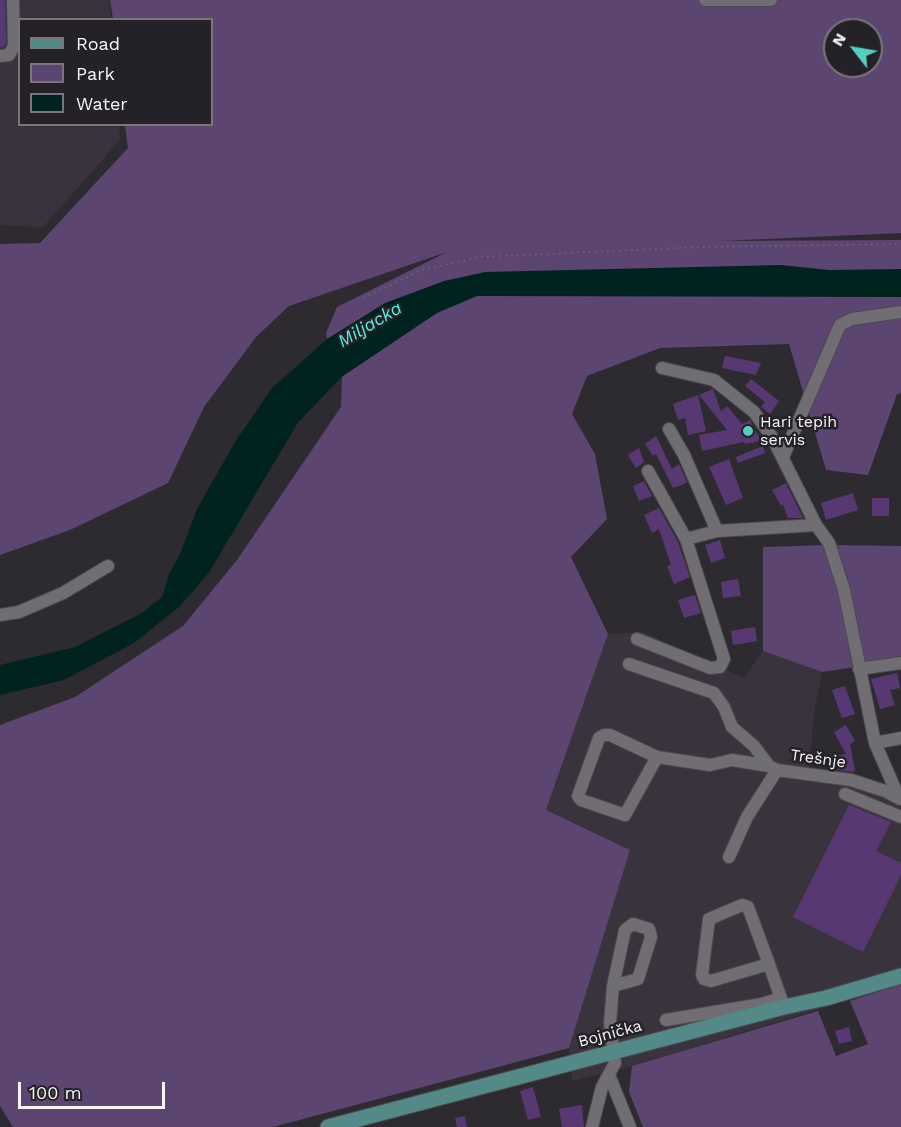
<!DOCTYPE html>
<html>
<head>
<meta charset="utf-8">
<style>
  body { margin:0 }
  #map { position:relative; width:901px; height:1127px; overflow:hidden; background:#2e2b30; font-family:"Work Sans",sans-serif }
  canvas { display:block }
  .legend { position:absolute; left:18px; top:18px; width:195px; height:108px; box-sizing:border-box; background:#242226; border:2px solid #78767a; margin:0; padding:8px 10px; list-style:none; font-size:18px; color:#f6f4f7 }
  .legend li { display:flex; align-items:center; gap:12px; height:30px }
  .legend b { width:30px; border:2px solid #78767a }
  .north { position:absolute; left:823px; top:18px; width:60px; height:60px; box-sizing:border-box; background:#242226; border:2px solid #78767a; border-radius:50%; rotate:301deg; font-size:16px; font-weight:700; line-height:24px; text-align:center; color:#f6f4f7 }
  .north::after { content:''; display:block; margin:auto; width:21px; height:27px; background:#57cec2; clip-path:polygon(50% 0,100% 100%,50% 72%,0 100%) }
  .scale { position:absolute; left:18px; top:1082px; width:147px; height:27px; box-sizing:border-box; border:3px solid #f6f4f7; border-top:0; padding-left:8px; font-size:18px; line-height:21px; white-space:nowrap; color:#f6f4f7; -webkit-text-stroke:4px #242226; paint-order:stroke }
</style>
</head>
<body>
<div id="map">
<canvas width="901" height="1127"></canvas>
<ul class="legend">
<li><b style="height:8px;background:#538a87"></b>Road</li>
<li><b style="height:16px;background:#5c4571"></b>Park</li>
<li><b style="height:16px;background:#002320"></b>Water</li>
</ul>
<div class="north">N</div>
<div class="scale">100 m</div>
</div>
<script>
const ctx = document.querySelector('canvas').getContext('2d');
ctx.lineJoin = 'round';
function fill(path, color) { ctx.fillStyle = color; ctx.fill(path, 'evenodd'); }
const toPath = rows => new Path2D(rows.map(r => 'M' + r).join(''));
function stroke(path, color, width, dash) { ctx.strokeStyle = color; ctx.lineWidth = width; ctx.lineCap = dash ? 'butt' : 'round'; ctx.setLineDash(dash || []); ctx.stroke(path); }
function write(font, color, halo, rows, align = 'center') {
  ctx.font = font + ' "Work Sans",sans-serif'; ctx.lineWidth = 5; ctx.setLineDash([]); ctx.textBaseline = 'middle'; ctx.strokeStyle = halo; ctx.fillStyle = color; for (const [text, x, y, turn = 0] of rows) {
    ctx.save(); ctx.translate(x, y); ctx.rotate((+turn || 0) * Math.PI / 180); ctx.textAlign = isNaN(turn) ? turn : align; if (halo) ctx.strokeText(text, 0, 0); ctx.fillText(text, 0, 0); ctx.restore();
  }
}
fill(toPath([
  [0,0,109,0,111,19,20,20,20,124,119,125,120,140,43,227,0,225],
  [643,632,744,678,763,651,822,672,814,714,809,771,901,795,901,984,632,1066,572,1081,569,1048,630,850,546,810,608,634]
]), '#38333d');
fill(toPath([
  [110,0,901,0,901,233,720,241,901,240,901,393,897,394,868,475,826,470,789,344,660,348,587,376,572,414,595,454,607,519,571,557,608,634,546,810,630,850,569,1048,273,1127,13,1127,0,1106,0,725,75,697,183,626,237,560,341,407,342,377,298,423,209,573,192,591,332,360,326,333,337,307,447,252,289,306,256,337,204,407,168,483,70,530,0,555,0,244,40,243,128,148,125,125,212,124,212,20,113,19],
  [835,30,871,30,871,66,835,66],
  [828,545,901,546,901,660,822,672,763,651,763,547],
  [901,984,901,1127,643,1127,629,1092,632,1066,818,1011,836,1056,868,1044,850,1001]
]), '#5c4571');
fill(toPath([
  [781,265,829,270,901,269,901,297,477,296,437,313,343,376,298,423,209,573,179,607,134,643,64,680,0,695,0,665,75,647,142,613,162,597,169,574,180,554,197,509,235,442,272,388,327,339,385,303,444,281,485,272]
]), '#002320');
fill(toPath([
  [0,0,5,0,6,44,3,47,0,47],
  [725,356,761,363,756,375,722,368],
  [751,379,779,401,770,414,761,407,765,402,745,386],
  [713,389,721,411,727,406,742,424,750,420,761,441,745,444,744,442,702,451,699,435,727,430,699,395],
  [698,395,706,431,688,435,685,418,678,420,673,404],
  [656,436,672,469,679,464,687,482,682,485,673,488,656,454,653,456,645,444],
  [763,446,765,453,738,463,736,457],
  [639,448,644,462,636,468,628,455],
  [729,459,743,498,726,505,709,467],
  [644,481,652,496,639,501,633,486],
  [786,483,803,518,788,518,783,505,781,506,772,490],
  [853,493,858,510,826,520,821,503],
  [872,498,889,498,889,516,872,516],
  [659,508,678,542,690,577,674,584,667,566,671,565,659,529,652,533,644,515],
  [720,540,725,558,711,563,705,545],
  [738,579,741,596,723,598,721,582],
  [695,595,701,613,684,618,678,600],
  [755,627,757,641,733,645,731,631],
  [897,673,900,688,890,690,895,705,880,709,871,679],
  [845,686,855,714,842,718,832,690],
  [846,725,855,741,850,744,855,771,851,772,838,770,835,756,846,754,834,732],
  [849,805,891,822,876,851,901,863,901,875,863,952,793,917],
  [849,1027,852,1041,839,1044,835,1031],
  [533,1087,541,1117,528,1120,520,1091],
  [582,1105,584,1127,562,1127,559,1109],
  [465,1116,467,1127,457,1127,455,1118]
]), '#583873');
const minor = toPath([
  [705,0,771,0],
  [0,56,9,55,14,46,13,0],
  [662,368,714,380,754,412,772,437,816,525,829,543,844,590,875,743,899,798],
  [669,429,684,455,717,531],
  [783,457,840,325,852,319,901,312],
  [648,471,686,539],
  [0,615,19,612,63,593,108,566],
  [637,639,710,668,720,667,724,659,686,539,717,531,816,525],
  [629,664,714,693,724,707,732,727,754,746,769,766,777,770,851,780,885,791,900,799],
  [859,669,901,663],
  [875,743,901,738],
  [657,757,625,815,581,800,578,796,599,738,604,735,610,735,657,757,710,765,732,760,769,766],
  [845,794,901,817],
  [729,857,747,817,777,770],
  [769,964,711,981,704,979,702,975,709,919,742,905,748,907,769,964,784,1007],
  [666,1020,762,1004,781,998],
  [609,1075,630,1127],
  [592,1127,602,1087,615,1063,610,1023,613,986,625,930,633,924,649,929,651,937,638,979,613,986]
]);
const major = toPath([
  [328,1127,784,1007,826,998,901,976]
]);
stroke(minor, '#4c4a4e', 14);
stroke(major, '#4c4a4e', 17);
stroke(toPath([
  [363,298,422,270,479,257,702,247,901,244]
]), '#706d71', 1.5, [1.5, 4.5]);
stroke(minor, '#706d73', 12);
stroke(major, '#538a87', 15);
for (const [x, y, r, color] of [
  [748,431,6,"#57cec2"]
]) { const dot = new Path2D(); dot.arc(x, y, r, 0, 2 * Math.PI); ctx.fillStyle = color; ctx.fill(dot); stroke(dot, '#242226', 2); }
write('16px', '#f6f4f7', '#242226', [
  ["Hari tepih",760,422],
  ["servis",760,440]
], 'left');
write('16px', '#f6f4f7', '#242226', [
  ["Trešnje",818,759,8],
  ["Bojnička",610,1034,-15]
]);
write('italic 18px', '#56f1e3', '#242226', [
  ["Miljacka",370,325,-31]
]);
</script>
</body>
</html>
